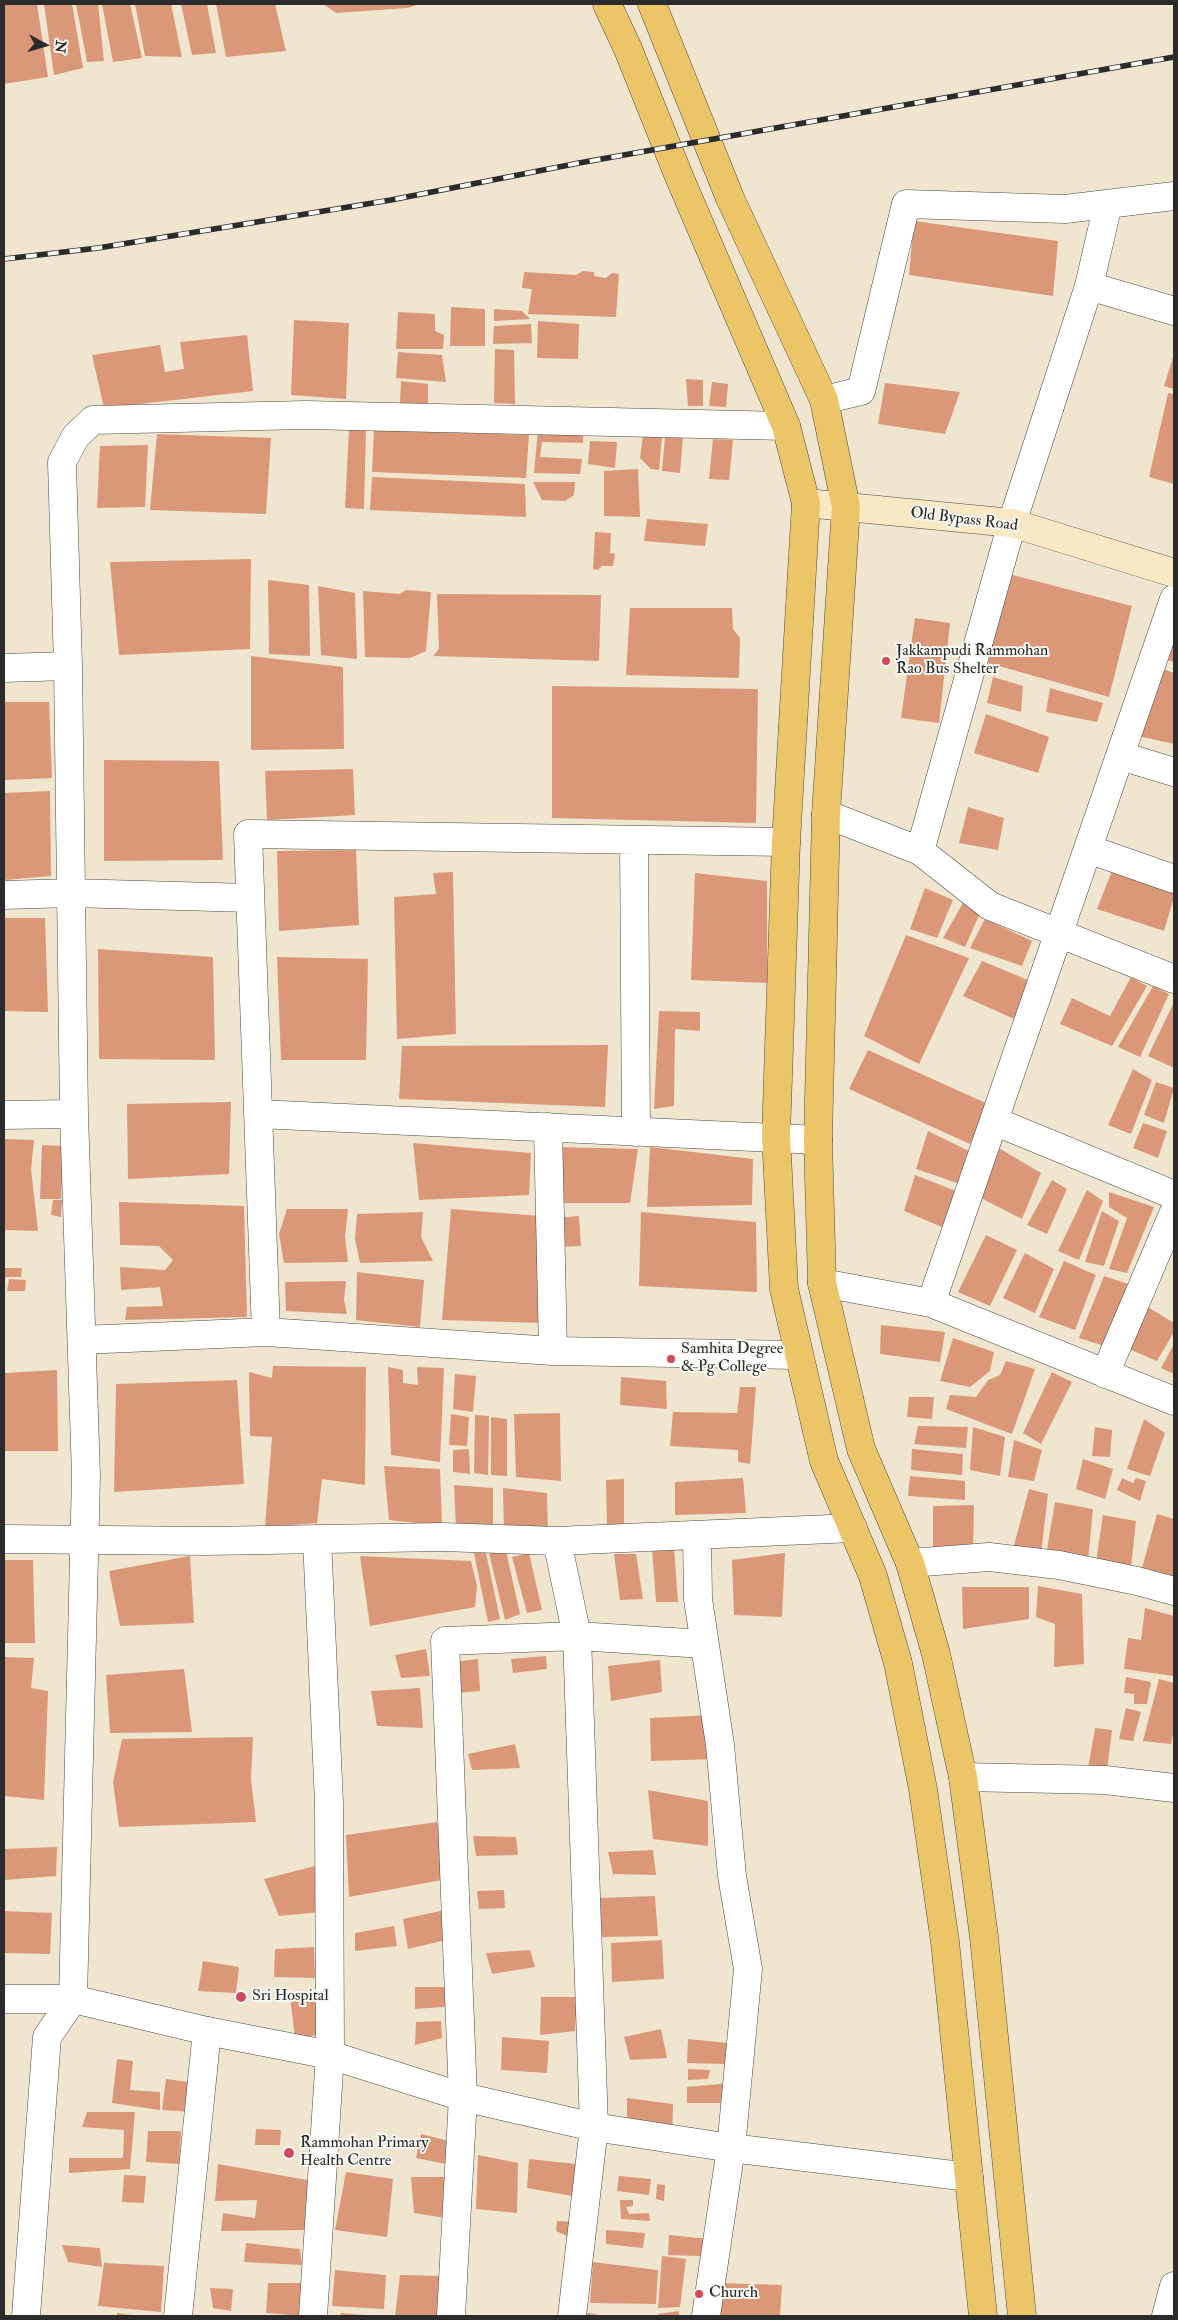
<!DOCTYPE html>
<html>
<head>
<meta charset="utf-8">
<style>
  body { margin:0 }
  #map { position:relative; width:1178px; height:2320px; overflow:hidden; background:#f0e6cf; font-family:"IM FELL Double Pica",serif }
  canvas { display:block }
  .frame { position:absolute; inset:0; border:5px solid #2b2b2b; pointer-events:none }
  .north { position:absolute; left:20px; top:20px; width:50px; height:50px; -webkit-text-stroke:4px #f6f6f2; paint-order:stroke; rotate:96deg; font-size:14px; font-weight:700; line-height:20px; text-align:center; color:#2b2b2b }
  .north::after { content:''; display:block; margin:auto; width:18px; height:22px; background:#2b2b2b; clip-path:polygon(50% 0,100% 100%,50% 72%,0 100%) }
</style>
</head>
<body>
<div id="map">
<canvas width="1178" height="2320"></canvas>
<div class="frame"></div>
<div class="north">N</div>
</div>
<script>
const ctx = document.querySelector('canvas').getContext('2d');
ctx.lineJoin = 'round';
function fill(path, color) { ctx.fillStyle = color; ctx.fill(path, 'evenodd'); }
const toPath = rows => new Path2D(rows.map(r => 'M' + r).join(''));
function stroke(path, color, width, dash) { ctx.strokeStyle = color; ctx.lineWidth = width; ctx.lineCap = dash ? 'butt' : 'round'; ctx.setLineDash(dash || []); ctx.stroke(path); }
function write(font, color, halo, rows, align = 'center') {
  ctx.font = font + ' "IM FELL Double Pica",serif'; ctx.lineWidth = 4; ctx.setLineDash([]); ctx.textBaseline = 'middle'; ctx.strokeStyle = halo; ctx.fillStyle = color; for (const [text, x, y, turn = 0] of rows) {
    ctx.save(); ctx.translate(x, y); ctx.rotate((+turn || 0) * Math.PI / 180); ctx.textAlign = isNaN(turn) ? turn : align; if (halo) ctx.strokeText(text, 0, 0); ctx.fillText(text, 0, 0); ctx.restore();
  }
}
fill(toPath([
  [4,4,37,4,48,77,4,84],
  [44,4,72,4,83,68,54,75],
  [76,4,98,4,104,61,87,62],
  [102,4,130,4,142,58,113,62],
  [135,4,171,4,182,57,145,56],
  [181,4,207,4,216,53,192,55],
  [216,4,275,4,286,51,226,57],
  [323,4,420,4,408,8,336,13],
  [914,221,1058,241,1053,296,909,275],
  [583,271,594,272,594,276,606,278,612,273,619,274,616,317,528,314,532,289,522,288,524,272,576,275],
  [451,307,485,309,485,346,450,346],
  [494,309,522,311,530,319,494,321],
  [398,312,435,314,435,331,444,335,443,349,396,349],
  [294,320,349,323,346,399,291,395],
  [538,321,579,324,578,359,537,358],
  [531,324,532,343,493,344,494,326],
  [247,335,253,391,104,408,92,355,160,345,165,372,184,369,180,342],
  [495,349,514,350,515,404,494,403],
  [398,352,442,355,446,382,396,378],
  [1174,354,1174,389,1164,386],
  [686,379,703,380,703,406,688,406],
  [401,381,428,384,428,406,400,404],
  [712,382,728,384,726,407,709,406],
  [885,383,960,392,945,434,878,424],
  [1168,393,1174,394,1174,484,1149,477],
  [349,429,366,430,364,509,345,508],
  [538,429,583,431,583,443,542,442,540,457,582,459,580,474,534,473],
  [374,430,529,435,526,478,372,472],
  [157,434,271,438,266,514,150,510],
  [643,435,662,437,659,470,651,469,640,458],
  [665,437,683,437,680,473,662,471],
  [713,439,733,440,729,480,709,479],
  [590,441,617,442,615,468,588,464],
  [148,445,145,507,97,508,100,446],
  [638,469,640,517,604,516,604,471],
  [372,477,525,484,526,517,370,510],
  [533,482,575,482,574,495,565,501,542,500],
  [647,519,708,524,705,546,644,541],
  [595,532,611,533,610,553,615,554,613,566,602,566,598,570,593,569],
  [251,559,250,649,119,655,110,562],
  [1009,574,1132,606,1109,697,988,663],
  [268,580,309,585,310,656,269,654],
  [318,586,355,593,357,659,321,655],
  [406,590,431,592,426,651,410,658,365,657,363,591,400,594],
  [437,594,601,595,599,661,433,656,439,649],
  [630,608,732,608,733,629,740,638,739,678,626,675],
  [915,618,950,623,939,723,901,718],
  [1174,626,1174,662,1164,659],
  [251,656,343,667,344,749,251,750],
  [1163,669,1174,673,1174,744,1138,736],
  [993,677,1023,686,1021,712,987,703],
  [552,686,758,689,756,823,552,818],
  [1050,688,1103,703,1097,722,1046,712],
  [4,702,49,702,52,778,4,780],
  [986,714,1049,737,1038,773,974,753],
  [104,760,219,761,223,860,104,861],
  [353,769,355,815,267,820,265,771],
  [50,791,51,876,4,880,4,793],
  [968,807,1004,818,998,850,959,843],
  [356,850,359,925,279,931,277,851],
  [1115,863,1174,883,1174,897,1164,931,1097,909],
  [453,872,456,1034,397,1039,394,897,436,894,433,873],
  [695,873,767,881,767,983,691,980],
  [925,888,953,900,937,938,910,929],
  [963,903,981,911,965,947,943,938],
  [4,918,45,918,48,1012,4,1011],
  [985,919,1032,941,1022,966,970,948],
  [906,935,969,958,919,1064,864,1036],
  [98,949,213,957,215,1060,99,1059],
  [277,957,368,959,366,1060,281,1060],
  [982,961,1040,985,1023,1023,963,996],
  [1131,977,1147,986,1112,1046,1060,1024,1072,998,1110,1016],
  [1153,986,1169,994,1140,1057,1118,1047],
  [1174,1002,1174,1068,1148,1056],
  [659,1011,700,1012,700,1031,675,1029,674,1106,654,1109],
  [608,1045,605,1107,399,1099,402,1046],
  [868,1050,988,1104,970,1144,849,1089],
  [1133,1069,1152,1080,1131,1134,1108,1125],
  [1156,1082,1174,1088,1164,1123,1144,1115],
  [231,1102,229,1174,128,1179,127,1104],
  [1143,1123,1167,1131,1158,1158,1133,1148],
  [928,1131,973,1153,963,1185,916,1169],
  [4,1139,34,1140,31,1169,38,1231,4,1230],
  [413,1143,531,1153,529,1195,419,1200],
  [992,1144,1041,1173,1022,1219,971,1193],
  [42,1145,64,1146,61,1199,40,1199],
  [557,1147,638,1149,630,1203,555,1203],
  [650,1147,753,1159,752,1205,647,1207],
  [915,1175,956,1191,944,1228,904,1211],
  [1052,1180,1067,1189,1047,1234,1027,1225],
  [1087,1190,1103,1201,1079,1260,1058,1251],
  [1109,1192,1154,1207,1127,1273,1109,1269,1127,1218,1109,1207],
  [53,1200,62,1200,61,1217,51,1215],
  [119,1202,244,1206,247,1317,125,1320,127,1307,163,1306,160,1287,121,1290,120,1267,165,1270,173,1260,159,1246,120,1245],
  [287,1209,348,1209,345,1237,348,1262,284,1263,279,1234],
  [451,1209,540,1216,542,1323,442,1320],
  [1102,1211,1119,1221,1104,1266,1085,1262],
  [423,1212,421,1237,433,1261,360,1263,355,1239,357,1214],
  [641,1212,756,1222,757,1292,639,1286],
  [579,1216,581,1246,559,1247,556,1218],
  [986,1235,1017,1250,990,1306,958,1292],
  [1025,1253,1054,1269,1035,1313,1003,1298],
  [1064,1261,1096,1275,1075,1330,1039,1317],
  [4,1268,22,1268,21,1277,6,1277,4,1282],
  [357,1272,424,1280,420,1327,356,1320],
  [1104,1276,1140,1288,1114,1349,1079,1338],
  [9,1279,26,1280,25,1291,7,1291],
  [346,1281,344,1300,347,1314,286,1311,285,1282],
  [1146,1306,1174,1323,1174,1332,1157,1361,1124,1347],
  [881,1325,945,1332,940,1362,880,1354],
  [953,1338,994,1352,990,1371,970,1387,940,1381],
  [1174,1344,1174,1374,1161,1368],
  [1006,1361,1035,1369,1012,1434,946,1409,950,1395,976,1397,988,1380,1000,1375],
  [273,1366,366,1367,365,1485,322,1479,317,1523,265,1527,272,1437,250,1436,249,1372,272,1378],
  [388,1367,403,1370,403,1383,418,1385,417,1367,444,1368,440,1462,391,1455],
  [57,1370,58,1451,4,1451,4,1373],
  [1052,1372,1072,1382,1041,1444,1023,1433],
  [455,1374,476,1376,473,1412,453,1409],
  [621,1377,666,1381,667,1409,620,1405],
  [237,1380,244,1484,114,1492,116,1384],
  [740,1387,756,1387,750,1464,738,1462,738,1450,670,1446,673,1412,737,1413],
  [909,1397,934,1397,932,1419,907,1417],
  [560,1413,561,1481,516,1477,514,1414],
  [451,1414,469,1417,467,1446,449,1445],
  [475,1415,489,1416,488,1475,474,1473],
  [491,1417,507,1419,507,1476,491,1475],
  [1144,1419,1165,1433,1150,1476,1127,1469],
  [918,1426,968,1427,966,1448,914,1444],
  [973,1427,1005,1437,1000,1476,970,1470],
  [1095,1427,1112,1430,1110,1457,1092,1456],
  [1014,1440,1042,1450,1034,1481,1008,1477],
  [469,1449,470,1474,453,1472,453,1450],
  [912,1449,963,1454,962,1475,911,1470],
  [1083,1459,1113,1469,1105,1499,1076,1489],
  [384,1466,440,1469,442,1526,389,1520],
  [910,1476,965,1481,965,1500,908,1496],
  [743,1478,746,1513,675,1515,675,1482],
  [1122,1478,1133,1483,1136,1478,1146,1481,1140,1501,1117,1490],
  [624,1479,624,1524,607,1524,606,1480],
  [454,1485,493,1488,493,1530,456,1528],
  [503,1488,547,1493,548,1536,504,1534],
  [1029,1489,1048,1494,1041,1554,1013,1549],
  [1055,1502,1093,1509,1088,1560,1046,1555],
  [974,1505,973,1552,933,1551,933,1506],
  [1157,1514,1174,1519,1174,1576,1142,1568],
  [1103,1515,1136,1521,1131,1568,1096,1562],
  [674,1547,678,1602,656,1602,652,1548],
  [506,1551,520,1614,505,1620,489,1553],
  [474,1553,486,1553,500,1619,488,1622],
  [529,1553,542,1610,527,1613,512,1557],
  [785,1553,782,1617,734,1615,732,1560],
  [614,1554,636,1554,643,1599,620,1600],
  [190,1556,194,1623,120,1626,109,1571],
  [360,1556,471,1561,477,1586,475,1607,370,1626],
  [4,1560,33,1560,35,1643,4,1643],
  [1038,1586,1082,1594,1084,1664,1054,1667,1055,1624,1036,1617],
  [962,1587,1029,1587,1029,1619,963,1629],
  [1145,1608,1174,1616,1173,1676,1124,1669,1128,1638,1141,1640],
  [426,1649,430,1676,401,1678,395,1655],
  [546,1656,547,1669,513,1673,511,1659],
  [4,1657,34,1658,31,1688,48,1691,44,1800,4,1796],
  [478,1659,480,1691,457,1693,454,1662],
  [660,1660,662,1692,611,1701,608,1666],
  [184,1669,192,1732,110,1733,106,1675],
  [1126,1677,1151,1682,1147,1704,1134,1704,1134,1694,1124,1693],
  [1159,1679,1174,1683,1174,1729,1171,1744,1143,1741],
  [420,1688,423,1728,377,1726,371,1691],
  [1126,1708,1141,1712,1133,1741,1119,1739],
  [711,1715,716,1759,651,1761,650,1718],
  [1095,1728,1112,1730,1106,1778,1087,1774],
  [253,1737,251,1779,256,1822,119,1827,113,1782,122,1739],
  [515,1744,520,1768,472,1770,468,1754],
  [648,1790,708,1801,708,1846,653,1839],
  [437,1822,448,1879,349,1897,346,1835],
  [473,1836,516,1837,518,1855,476,1856],
  [57,1847,56,1876,4,1880,4,1849],
  [653,1850,656,1875,613,1874,608,1852],
  [315,1866,321,1912,279,1916,264,1879],
  [504,1890,505,1908,479,1909,477,1891],
  [655,1896,658,1936,602,1937,598,1898],
  [445,1910,450,1939,408,1949,403,1919],
  [4,1911,52,1913,50,1954,4,1953],
  [394,1926,397,1946,355,1951,355,1933],
  [662,1940,664,1979,612,1982,611,1943],
  [314,1947,315,1978,274,1977,275,1949],
  [530,1950,535,1967,492,1974,486,1953],
  [203,1961,239,1967,236,1993,198,1991],
  [415,1987,455,1987,455,2006,415,2009],
  [314,1993,319,2035,295,2038,290,1996],
  [541,1997,577,1997,575,2031,540,2035],
  [441,2021,442,2038,415,2045,416,2022],
  [661,2029,667,2058,630,2060,624,2037],
  [502,2037,549,2041,547,2073,501,2070],
  [688,2039,728,2043,728,2064,687,2063],
  [117,2059,133,2061,130,2090,160,2092,160,2110,112,2103],
  [688,2069,710,2070,708,2079,688,2080],
  [166,2079,196,2083,193,2112,162,2110],
  [730,2083,730,2103,687,2103,687,2087],
  [627,2098,673,2104,672,2142,658,2138,649,2121,627,2120],
  [87,2112,135,2112,130,2169,69,2173,69,2158,123,2158,124,2130,82,2127],
  [256,2129,281,2130,280,2145,255,2145],
  [148,2131,181,2131,179,2164,146,2162],
  [421,2134,449,2141,446,2164,416,2158],
  [478,2155,518,2163,517,2213,476,2209],
  [529,2159,576,2164,572,2196,527,2188],
  [218,2164,307,2180,307,2230,221,2231,223,2213,255,2218,257,2200,215,2201],
  [346,2172,393,2179,387,2237,335,2230],
  [124,2175,146,2176,144,2203,122,2202],
  [619,2176,651,2179,649,2195,617,2191],
  [411,2177,448,2177,445,2218,414,2213],
  [657,2184,665,2185,664,2201,656,2199],
  [620,2200,633,2200,633,2206,626,2207,629,2214,649,2213,650,2221,621,2219],
  [557,2221,576,2222,571,2238,556,2231],
  [606,2230,645,2233,643,2248,606,2244],
  [669,2235,709,2239,701,2263,700,2256,668,2255],
  [246,2243,300,2249,302,2265,244,2262],
  [62,2245,100,2248,102,2267,68,2262],
  [662,2256,686,2259,680,2307,658,2308],
  [593,2262,658,2270,656,2304,590,2303],
  [104,2263,164,2266,161,2312,98,2306],
  [335,2270,386,2275,384,2309,332,2306],
  [400,2275,444,2276,439,2316,395,2316],
  [268,2283,305,2283,305,2316,266,2313],
  [718,2283,782,2285,780,2316,718,2316],
  [210,2288,233,2289,231,2311,213,2308],
  [679,2311,679,2316,658,2316,658,2314],
  [582,2312,600,2315,599,2316,581,2316],
  [117,2313,132,2315,132,2316,117,2316],
  [341,2313,365,2315,365,2316,340,2316]
]), '#db9879');
const minor = toPath([
  [1089,286,1174,311],
  [824,400,861,391,906,204,1065,209,1174,196],
  [4,668,68,666],
  [1121,756,1174,772],
  [826,814,920,851,990,906,1174,979],
  [634,841,636,1132],
  [1088,849,1174,879],
  [920,851,1012,523,1089,286,1108,204],
  [4,895,71,893,250,898],
  [258,1114,818,1140],
  [4,1115,74,1114],
  [994,1121,1174,1195],
  [548,1127,553,1351],
  [822,1283,931,1303,1174,1401],
  [931,1303,1174,599],
  [266,1332,248,834,786,842],
  [82,1340,266,1332,553,1351,798,1355],
  [1105,1374,1174,1212],
  [697,1535,698,1599,720,1745,732,1876,748,1969,731,2148,706,2316],
  [4,1539,206,1541,442,1537,557,1541,853,1528],
  [557,1541,577,1636,594,2127,572,2316],
  [910,1563,989,1557,1059,1565,1137,1581,1174,1591],
  [963,1777,1105,1780,1174,1788],
  [26,2316,47,2037,73,1999,86,1476,74,1114,68,666,62,462,76,436,93,420,305,415,786,426],
  [178,2316,207,2031],
  [313,2316,330,2055,329,1803,317,1539],
  [451,2316,463,2097,445,1641,577,1636,704,1644],
  [1166,2316,1174,2286]
]);
const tertiary = toPath([
  [4,1999,73,1999,207,2031,330,2055,463,2097,594,2127,731,2148,969,2177]
]);
const secondary = toPath([
  [806,503,1012,523,1174,573]
]);
const primary = toPath([
  [607,4,628,49,678,174,786,426,806,503,786,842,776,1136,784,1289,824,1461,873,1576,898,1663,923,1789,945,1942,983,2316],
  [652,4,730,198,824,400,846,507,826,814,818,1140,822,1283,861,1449,910,1563,936,1654,963,1777,984,1937,1022,2316]
]);
stroke(minor, '#494744', 29);
stroke(tertiary, '#494744', 29);
stroke(secondary, '#494744', 29);
stroke(primary, '#494744', 29);
stroke(minor, '#fff', 28);
stroke(tertiary, '#fff', 28);
stroke(secondary, '#f8e8c3', 28);
stroke(primary, '#edc569', 28);
const rail = toPath([
  [4,259,98,248,391,200,579,163,1174,57]
]);
stroke(rail, '#2b2b2b', 5.5);
stroke(rail, '#f6f6f2', 4, [11]);
for (const [x, y, r, color] of [
  [886,661,5,"#d1495b"],
  [671,1359,5,"#d1495b"],
  [241,1997,6,"#d1495b"],
  [289,2153,6,"#d1495b"],
  [699,2294,5,"#d1495b"]
]) { const dot = new Path2D(); dot.arc(x, y, r, 0, 2 * Math.PI); ctx.fillStyle = color; ctx.fill(dot); stroke(dot, '#f6f6f2', 2); }
write('16px', '#2b2b2b', '#f6f6f2', [
  ["Old Bypass Road",964,520,7]
]);
write('16px', '#2b2b2b', '#f6f6f2', [
  ["Jakkampudi Rammohan",896,652],
  ["Rao Bus Shelter",896,670],
  ["Samhita Degree",681,1350],
  ["& Pg College",681,1368],
  ["Sri Hospital",252,1997],
  ["Rammohan Primary",300,2144],
  ["Health Centre",300,2162],
  ["Church",709,2294]
], 'left');
</script>
</body>
</html>
